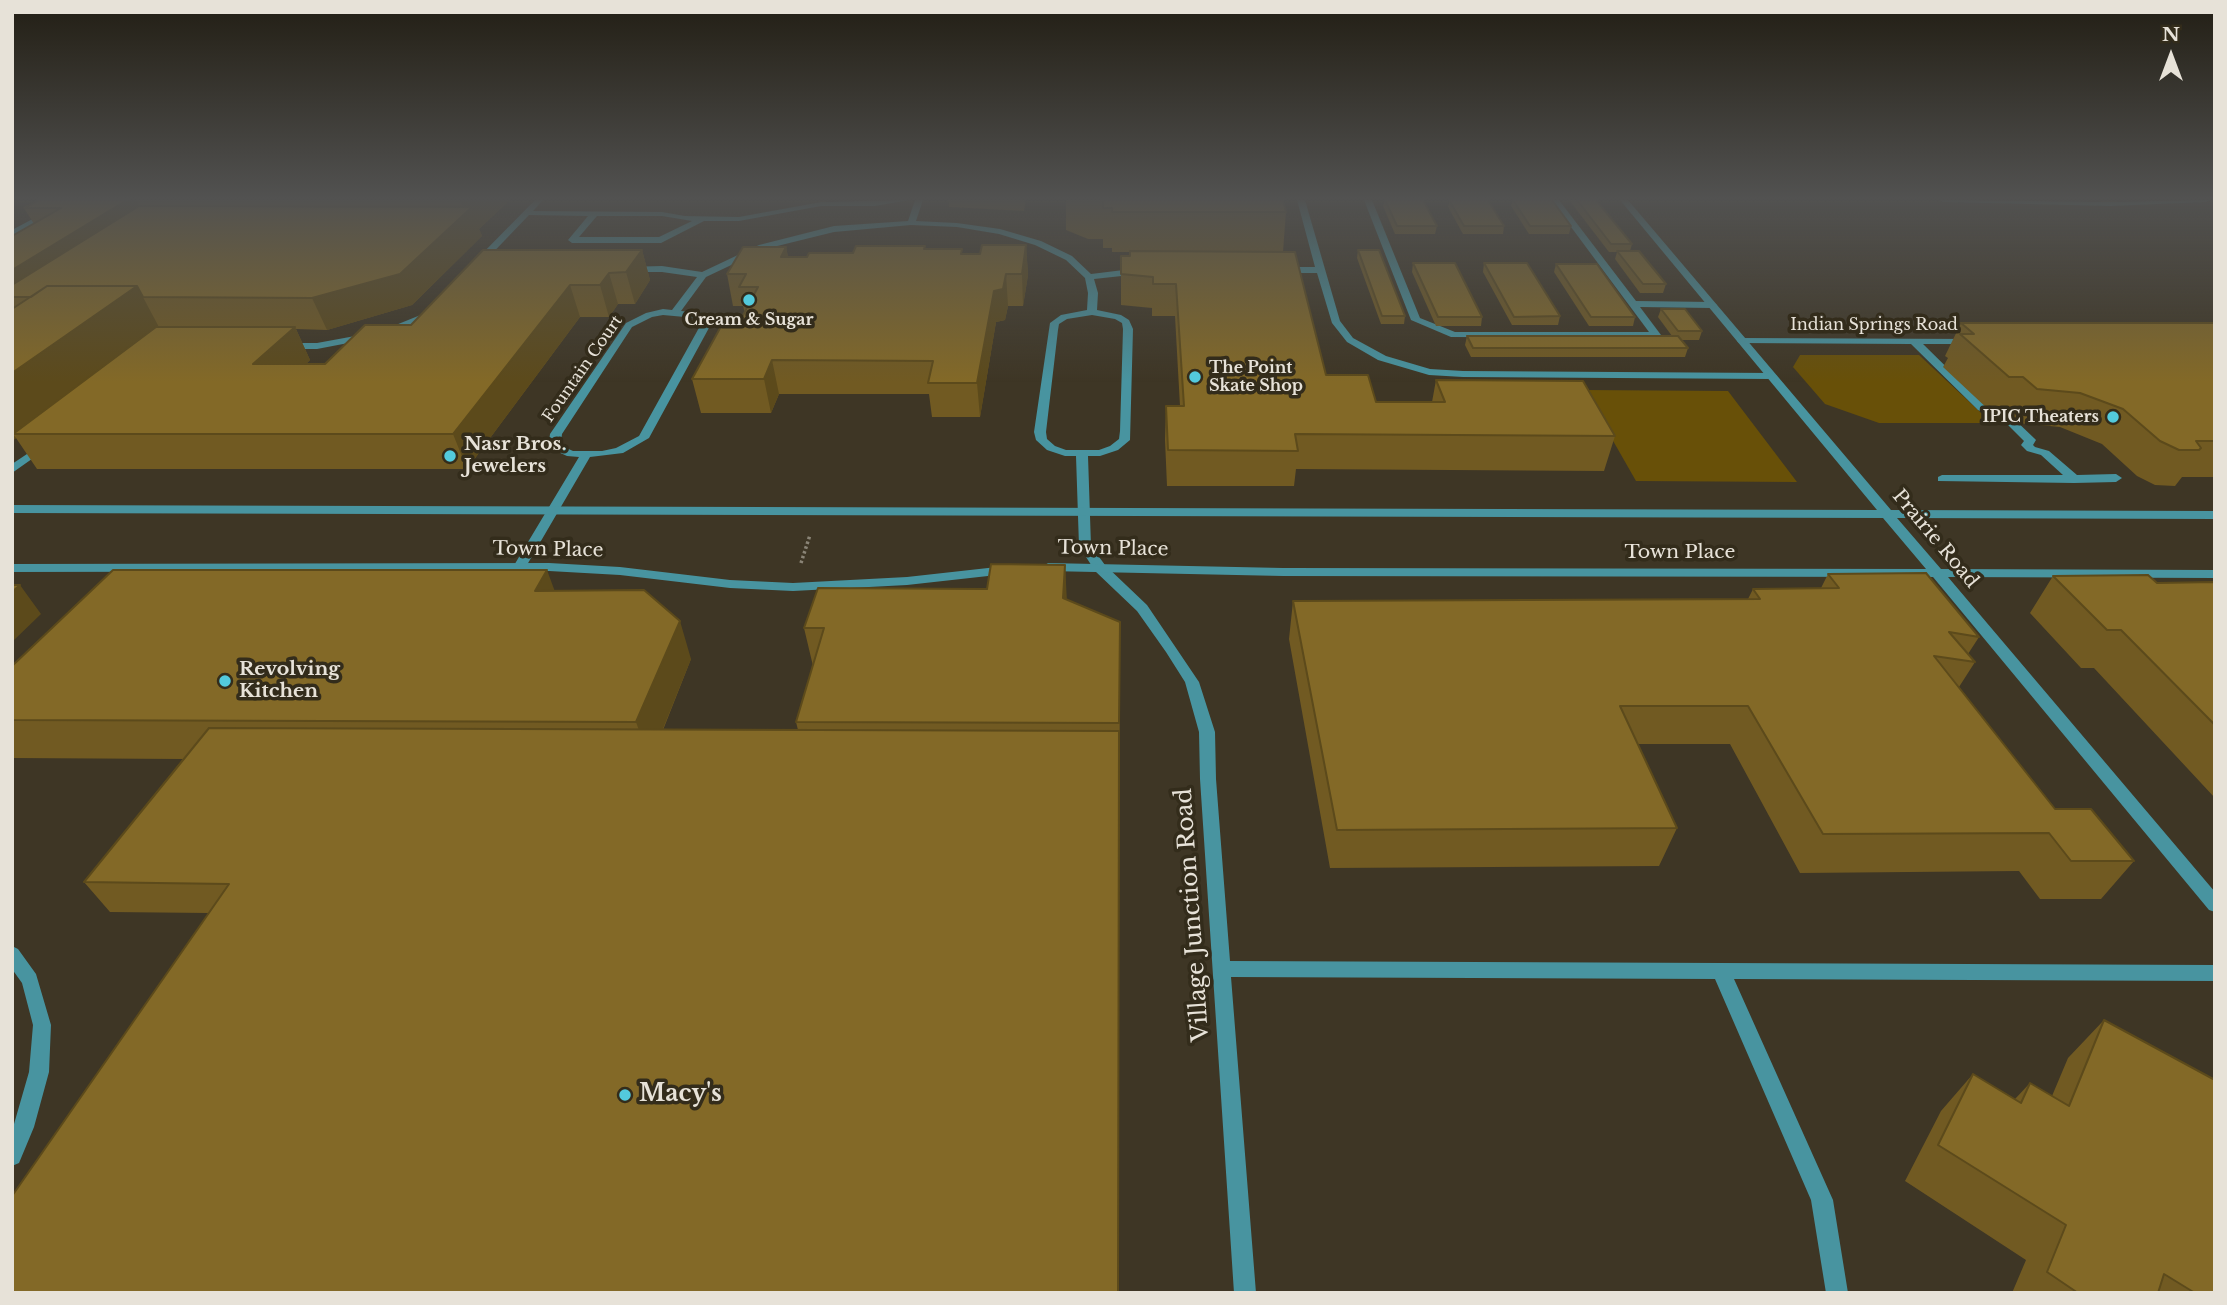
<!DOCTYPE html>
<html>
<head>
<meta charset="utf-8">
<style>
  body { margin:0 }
  #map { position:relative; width:2227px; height:1305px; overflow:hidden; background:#3e3625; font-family:"Libre Baskerville",serif }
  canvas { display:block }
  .frame { position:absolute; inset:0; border:14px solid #e7e2d8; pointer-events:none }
  .north { position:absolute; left:2136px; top:21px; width:70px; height:70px; -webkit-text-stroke:5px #332c1b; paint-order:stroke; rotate:0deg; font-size:19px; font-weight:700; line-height:28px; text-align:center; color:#e7e2d8 }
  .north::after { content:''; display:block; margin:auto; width:24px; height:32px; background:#e7e2d8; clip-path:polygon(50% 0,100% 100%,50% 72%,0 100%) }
</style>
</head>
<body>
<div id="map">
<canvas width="2227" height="1305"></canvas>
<div class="frame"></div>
<div class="north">N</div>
</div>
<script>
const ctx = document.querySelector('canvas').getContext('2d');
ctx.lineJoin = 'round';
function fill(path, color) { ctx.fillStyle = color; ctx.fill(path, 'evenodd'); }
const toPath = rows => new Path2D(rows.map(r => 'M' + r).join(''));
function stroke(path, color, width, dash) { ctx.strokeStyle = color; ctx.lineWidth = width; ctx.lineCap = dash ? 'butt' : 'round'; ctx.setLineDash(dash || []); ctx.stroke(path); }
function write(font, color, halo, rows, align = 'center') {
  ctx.font = font + ' "Libre Baskerville",serif'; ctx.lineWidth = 7; ctx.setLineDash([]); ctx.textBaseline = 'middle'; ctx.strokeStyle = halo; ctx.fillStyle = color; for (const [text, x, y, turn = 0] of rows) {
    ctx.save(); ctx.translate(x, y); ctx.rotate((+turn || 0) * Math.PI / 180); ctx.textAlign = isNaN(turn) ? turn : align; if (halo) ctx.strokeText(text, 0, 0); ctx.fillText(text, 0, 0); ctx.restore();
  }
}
fill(toPath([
  [1800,355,1919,355,1992,423,1879,423,1825,404,1793,367],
  [1584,390,1728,391,1797,482,1636,481]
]), '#685008');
stroke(toPath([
  [801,563,810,535]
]), '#8a8476', 3.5, [2.5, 2.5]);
fill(toPath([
  [535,200,543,200,533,211,662,212,685,216,739,217,821,202,910,200,875,206,821,206,739,221,704,221,661,243,572,243,568,240,588,216,529,215,482,264,476,264,476,260,535,200],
  [597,216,662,216,692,221,659,237,579,237,597,216],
  [915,200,923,200,916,221,957,223,1000,229,1041,241,1072,256,1091,274,1140,268,1144,271,1140,274,1094,279,1098,293,1097,310,1121,315,1129,320,1133,329,1130,440,1118,450,1100,456,1088,456,1091,546,1105,565,1147,605,1199,682,1215,732,1216,779,1230,961,2215,965,2215,981,1734,979,1833,1200,1848,1293,1826,1293,1811,1200,1715,979,1231,977,1256,1293,1234,1293,1200,779,1199,732,1185,682,1166,652,1137,611,1095,571,1079,546,1076,456,1065,456,1047,450,1036,440,1034,432,1050,323,1061,315,1087,310,1088,293,1085,278,1066,260,1035,245,999,234,957,227,911,225,834,232,765,249,706,277,681,311,702,313,710,326,649,438,623,453,590,457,524,570,519,571,513,567,579,457,567,456,556,451,549,442,550,434,626,323,646,313,663,309,672,310,697,277,662,272,628,272,625,271,625,267,662,266,702,272,759,245,834,226,908,221,915,200],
  [663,315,696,318,700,326,639,436,616,448,602,451,573,451,564,447,561,442,562,434,632,327,652,317,663,315],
  [1092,315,1115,319,1122,323,1123,329,1120,431,1119,439,1110,446,1099,450,1066,450,1055,446,1047,439,1046,432,1058,330,1059,324,1067,319,1092,315],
  [1297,200,1305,200,1340,321,1353,338,1386,356,1430,369,1463,371,1772,373,1777,376,1772,379,1463,377,1429,375,1378,360,1347,342,1332,323,1317,273,1283,273,1279,270,1283,267,1315,267,1297,200],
  [1364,200,1372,200,1420,318,1455,332,1649,332,1551,200,1559,200,1636,301,1712,302,1717,305,1712,308,1640,307,1661,335,1656,338,1451,337,1411,320,1364,200],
  [428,309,436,311,429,318,389,333,381,331,423,314,428,309],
  [366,334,371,337,369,339,317,349,286,349,281,346,286,343,317,343,366,334],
  [1742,338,1975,339,1975,343,1972,344,1923,344,1986,406,2013,418,2034,438,2036,440,2033,445,2035,447,2049,451,2077,475,2116,474,2122,478,2116,482,2074,483,1938,481,1938,477,1942,475,2063,475,2041,455,2027,451,2021,445,2024,441,2005,422,1978,410,1911,344,1739,343,1737,341,1742,338],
  [42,444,48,447,46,449,12,473,12,464,42,444],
  [12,946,18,949,36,974,51,1025,49,1072,34,1127,19,1163,12,1166,12,1131,29,1072,33,1025,22,983,12,969,12,946]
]), '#4894a0');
fill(toPath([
  [68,200,77,200,12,236,12,230,68,200],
  [1620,200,1628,200,1891,510,2215,511,2215,519,1897,518,1941,569,2215,570,2215,578,1948,577,2215,892,2215,912,2209,910,1933,577,1283,576,1048,571,1042,567,1048,563,1283,568,1926,569,1883,518,12,513,12,505,1877,510,1620,200],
  [1939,200,2111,202,2210,200,2206,202,2111,206,1943,202,1939,200],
  [549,563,620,567,730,580,793,583,907,577,1006,566,1012,570,1006,574,907,585,793,591,730,588,620,575,549,571,12,572,12,564,549,563]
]), '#4894a0');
fill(toPath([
  [39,200,510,200,479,229,482,236,412,305,327,330,296,329,310,360,306,364,325,364,411,325,642,250,650,280,635,304,618,304,609,317,580,317,467,469,37,469,16,438,12,441,12,236,34,224,24,208],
  [948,200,1026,200,1024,211,949,207],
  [1066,200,1283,200,1286,212,1283,252,1326,375,1376,402,1432,402,1436,380,1615,436,1604,471,1296,469,1294,486,1167,486,1165,440,1166,406,1180,406,1175,316,1152,316,1152,308,1121,305,1121,256,1130,256,1130,252,1112,252,1112,248,1103,248,1103,239,1088,239,1066,230],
  [1384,200,1423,200,1437,226,1435,234,1395,234,1383,206],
  [1449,200,1504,226,1503,234,1463,234,1448,207],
  [1512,200,1552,200,1571,226,1569,234,1529,234,1511,206],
  [1569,200,1596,200,1632,244,1630,251,1666,284,1663,293,1640,293,1615,259,1617,252,1609,252],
  [1026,245,1028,275,1023,306,1008,306,1005,320,996,322,980,417,932,417,929,394,779,394,771,413,701,413,692,379,740,321,745,313,743,306,733,306,727,274,786,247,788,257,807,257,925,249,963,254,980,254],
  [1358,250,1405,316,1404,324,1381,324,1357,258],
  [1413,263,1482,317,1481,326,1436,326,1412,272],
  [1484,263,1560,316,1558,325,1512,325,1483,272],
  [1556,264,1635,317,1633,326,1589,326,1554,272],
  [1661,309,1702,331,1699,340,1681,340,1688,348,1685,357,1471,357,1465,345,1467,336,1672,336,1658,317],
  [1961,323,2215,323,2215,477,2182,477,2175,486,2155,485,2137,476,2102,444,2060,427,2018,423,2004,411,1990,411,1943,367,1948,358,1945,356],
  [1065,565,1066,599,1120,622,1118,1293,209,913,110,912,84,882,183,759,12,758,12,666,555,591,691,659,663,730,798,730,796,722,813,666,804,628,987,589],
  [1828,574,1979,637,1968,654,1975,662,1959,687,2055,809,2134,861,2101,899,2040,899,2019,871,1800,873,1730,744,1638,744,1677,828,1659,866,1330,868,1289,639,1293,601,1748,599,1753,589,1821,588],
  [2053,576,2157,583,2215,582,2215,798,2094,668,2081,668,2030,613],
  [2104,1020,2215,1293,2012,1293,2026,1260,1905,1181,1941,1111,1973,1074,2015,1099,2030,1083,2052,1096,2068,1058]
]), '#715a22');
fill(toPath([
  [127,200,136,200,155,235,12,297,12,270],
  [460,200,510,200,479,229,482,236,412,305,327,330,312,298,465,213],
  [1026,245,1028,275,1023,306,1022,274],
  [786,247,792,278,781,257],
  [642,250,650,280,635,304,626,272],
  [609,273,618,304,609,317,600,285],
  [1006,274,1008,306,1005,320,996,322,980,417,977,383,994,291],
  [570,285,580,317,467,469,453,434],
  [137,286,160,329,13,434,16,438,12,441,12,373],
  [295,327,310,360,270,398,253,364],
  [772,360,779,394,771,413,764,379],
  [1065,565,1067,602,1063,598],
  [547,570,561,608,535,591],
  [20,585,41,614,12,642,12,592],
  [680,621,691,659,650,761,636,722]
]), '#5c4a1b');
const building = toPath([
  [39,200,127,200,12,270,12,236,61,208,24,208,39,200],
  [1103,200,1283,200,1286,212,1112,212,1112,208,1103,208,1103,200],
  [1385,200,1423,200,1437,226,1397,226,1385,200],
  [1449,200,1488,200,1504,226,1464,226,1449,200],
  [1513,200,1552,200,1571,226,1530,226,1513,200],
  [1577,200,1596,200,1632,244,1611,244,1577,200],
  [139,206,472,207,400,274,312,298,143,297,137,286,47,286,31,297,12,297,12,285,139,206],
  [982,245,1026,245,1022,274,1006,274,1003,289,994,291,977,383,928,383,933,361,772,360,764,379,692,379,724,321,740,321,758,287,739,287,746,274,727,274,743,247,786,247,781,257,807,257,809,253,853,253,856,246,925,246,924,249,962,249,961,254,980,254,982,245],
  [483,250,642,250,626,272,609,273,600,285,570,285,453,434,13,434,156,327,295,327,253,364,325,364,365,325,411,325,483,250],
  [1358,250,1379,250,1405,316,1382,316,1358,250],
  [1130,251,1295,252,1326,375,1368,375,1376,402,1445,402,1436,380,1583,381,1615,436,1295,434,1298,451,1168,450,1166,406,1184,406,1176,284,1153,284,1153,277,1121,274,1121,256,1130,256,1130,251],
  [1617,251,1639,251,1666,284,1643,284,1617,251],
  [1413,263,1455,263,1482,317,1438,317,1413,263],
  [1484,263,1527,263,1560,316,1514,317,1484,263],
  [1556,264,1597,264,1635,317,1591,317,1556,264],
  [47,286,137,286,12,373,12,309,47,286],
  [1661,309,1685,309,1702,331,1678,331,1661,309],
  [1961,323,2215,323,2215,441,2196,441,2201,448,2199,450,2179,450,2160,441,2123,409,2080,393,2037,389,2023,377,2009,377,1960,334,1974,334,1961,323],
  [1467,336,1678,336,1688,348,1473,348,1467,336],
  [991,564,1065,565,1063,598,1120,622,1119,723,796,722,824,628,804,628,818,588,987,589,991,564],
  [113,570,547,570,535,591,644,590,680,621,636,722,12,720,12,666,113,570],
  [1926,573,1979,637,1949,632,1975,662,1934,656,2055,809,2091,809,2134,861,2071,861,2049,833,1823,834,1748,706,1620,706,1677,828,1337,830,1293,601,1760,599,1753,589,1839,588,1828,574,1926,573],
  [2148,575,2157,583,2215,582,2215,725,2121,630,2107,630,2053,576,2148,575],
  [12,585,20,585,12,592,12,585],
  [209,728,1119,731,1118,1293,12,1293,12,1196,229,884,84,882,209,728],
  [2104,1020,2215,1080,2215,1293,2195,1293,2164,1274,2158,1293,2078,1293,2047,1272,2066,1225,1938,1145,1973,1074,2021,1103,2030,1083,2069,1106,2104,1020]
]);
fill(building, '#836927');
stroke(building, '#5c4a1b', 2);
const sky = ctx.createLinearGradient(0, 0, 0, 382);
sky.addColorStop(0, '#221e14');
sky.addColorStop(0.52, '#525251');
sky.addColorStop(1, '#52525100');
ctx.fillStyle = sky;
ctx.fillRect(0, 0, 2227, 382);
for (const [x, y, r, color] of [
  [749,300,7,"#53cadc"],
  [1195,377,7,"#53cadc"],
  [2113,417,7,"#53cadc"],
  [450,456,7,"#53cadc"],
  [225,681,7,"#53cadc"],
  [625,1095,7,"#53cadc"]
]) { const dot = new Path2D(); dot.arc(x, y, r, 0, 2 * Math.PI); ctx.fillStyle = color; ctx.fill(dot); stroke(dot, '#332c1b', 2.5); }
write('bold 16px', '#e7e2d8', '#332c1b', [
  ["Cream & Sugar",749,320],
  ["The Point",1209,368,"left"],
  ["Skate Shop",1209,386,"left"],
  ["IPIC Theaters",2099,417,"right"]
]);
write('16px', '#e7e2d8', '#332c1b', [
  ["Indian Springs Road",1874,325],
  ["Fountain Court",583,369,-55]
]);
write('bold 19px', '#e7e2d8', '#332c1b', [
  ["Nasr Bros.",464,445],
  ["Jewelers",464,467],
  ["Revolving",239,670],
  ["Kitchen",239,692]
], 'left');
write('19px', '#e7e2d8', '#332c1b', [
  ["Prairie Road",1935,539,50],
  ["Town Place",1113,549,1],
  ["Town Place",548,550,1],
  ["Town Place",1680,553]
]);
write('23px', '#e7e2d8', '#332c1b', [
  ["Village Junction Road",1193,915,-94]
]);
write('bold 23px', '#e7e2d8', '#332c1b', [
  ["Macy's",639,1095]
], 'left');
</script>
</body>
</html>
